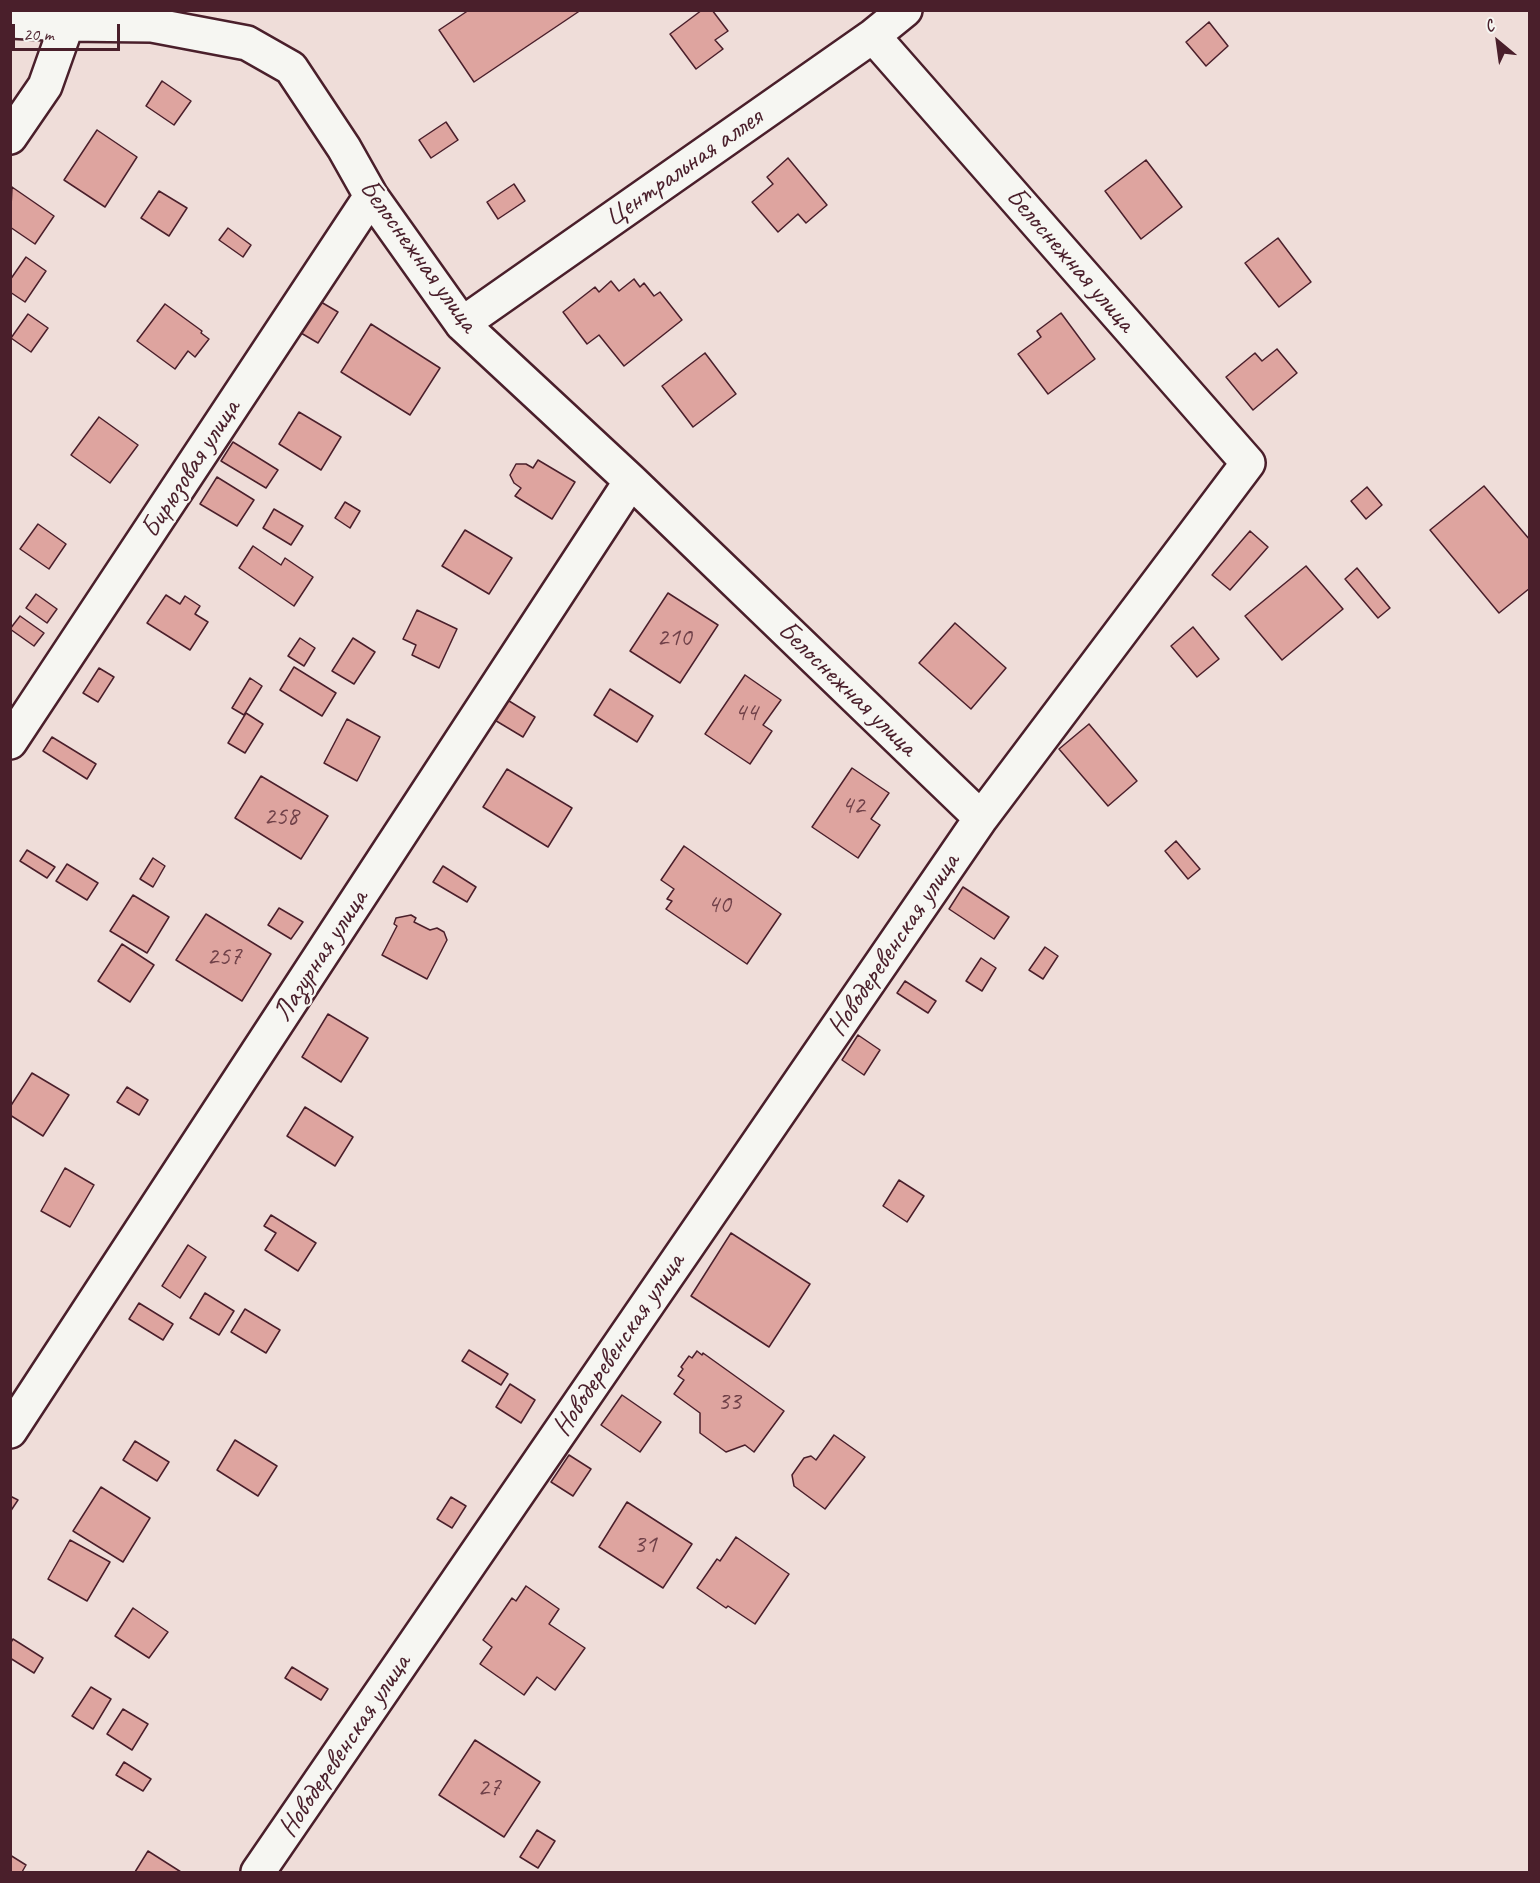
<!DOCTYPE html>
<html>
<head>
<meta charset="utf-8">
<style>
  body { margin:0 }
  #map { position:relative; width:1540px; height:1883px; overflow:hidden; background:#efddd9; font-family:Caveat,sans-serif }
  canvas { display:block }
  .frame { position:absolute; inset:0; border:12px solid #4a1f2b; pointer-events:none }
  .north { position:absolute; left:1468px; top:12px; width:60px; height:60px; -webkit-text-stroke:4px #f6f6f2; paint-order:stroke; rotate:331deg; font-size:16px; font-weight:700; line-height:24px; text-align:center; color:#4a1f2b }
  .north::after { content:''; display:block; margin:auto; width:21px; height:27px; background:#4a1f2b; clip-path:polygon(50% 0,100% 100%,50% 72%,0 100%) }
  .scale { position:absolute; left:12px; top:24px; width:108px; height:27px; box-sizing:border-box; border:3px solid #4a1f2b; border-top:0; padding-left:8px; font-size:18px; line-height:21px; white-space:nowrap; color:#4a1f2b; -webkit-text-stroke:4px #f6f6f2; paint-order:stroke }
</style>
</head>
<body>
<div id="map">
<canvas width="1540" height="1883"></canvas>
<div class="frame"></div>
<div class="north">С</div>
<div class="scale">20 m</div>
</div>
<script>
const ctx = document.querySelector('canvas').getContext('2d');
ctx.lineJoin = 'round';
function fill(path, color) { ctx.fillStyle = color; ctx.fill(path, 'evenodd'); }
const toPath = rows => new Path2D(rows.map(r => 'M' + r).join(''));
function stroke(path, color, width, dash) { ctx.strokeStyle = color; ctx.lineWidth = width; ctx.lineCap = dash ? 'butt' : 'round'; ctx.setLineDash(dash || []); ctx.stroke(path); }
function write(font, color, halo, rows, align = 'center') {
  ctx.font = font + ' Caveat,sans-serif'; ctx.lineWidth = 4.5; ctx.setLineDash([]); ctx.textBaseline = 'middle'; ctx.strokeStyle = halo; ctx.fillStyle = color; for (const [text, x, y, turn = 0] of rows) {
    ctx.save(); ctx.translate(x, y); ctx.rotate((+turn || 0) * Math.PI / 180); ctx.textAlign = isNaN(turn) ? turn : align; if (halo) ctx.strokeText(text, 0, 0); ctx.fillText(text, 0, 0); ctx.restore();
  }
}
const building = toPath([
  [469,10,581,10,474,82,439,30,469,10],
  [702,10,712,10,728,31,715,40,723,49,696,69,670,34,702,10],
  [1209,22,1228,46,1206,66,1186,42,1209,22],
  [162,81,191,101,174,125,146,106,162,81],
  [446,122,458,140,431,158,419,140,446,122],
  [97,130,137,157,105,207,64,180,97,130],
  [788,158,827,205,806,223,798,214,778,232,752,202,773,184,767,177,788,158],
  [1146,160,1182,207,1141,239,1105,191,1146,160],
  [514,184,525,201,498,219,487,202,514,184],
  [12,187,54,216,35,244,10,227,12,187],
  [159,191,187,208,169,236,141,218,159,191],
  [228,228,251,245,243,257,219,240,228,228],
  [1278,238,1311,282,1279,307,1245,263,1278,238],
  [26,257,46,271,25,302,10,292,10,280,26,257],
  [634,279,640,287,644,283,654,296,660,292,682,320,624,366,599,335,587,344,563,312,595,287,599,292,611,281,619,291,634,279],
  [321,302,338,312,318,343,301,333,321,302],
  [165,304,202,331,201,333,209,339,195,357,188,351,175,369,137,341,165,304],
  [1061,313,1095,359,1048,394,1018,354,1041,337,1037,331,1061,313],
  [28,314,48,328,31,352,11,338,28,314],
  [371,324,440,368,410,415,341,372,371,324],
  [1277,349,1297,373,1253,410,1226,377,1255,353,1262,361,1277,349],
  [705,353,736,394,693,427,662,386,705,353],
  [299,412,341,437,321,470,279,444,299,412],
  [99,417,138,445,110,483,71,455,99,417],
  [233,442,278,470,266,488,221,461,233,442],
  [538,460,575,482,552,519,515,496,521,488,514,483,510,475,516,464,526,464,533,468,538,460],
  [217,477,254,500,237,526,200,504,217,477],
  [1484,486,1530,540,1530,588,1499,613,1430,530,1484,486],
  [1367,487,1382,505,1366,519,1351,501,1367,487],
  [345,502,360,511,350,528,335,518,345,502],
  [274,509,303,526,291,545,263,528,274,509],
  [38,524,66,544,49,569,20,549,38,524],
  [465,530,512,558,489,594,442,566,465,530],
  [1250,531,1268,547,1230,590,1212,575,1250,531],
  [253,546,281,565,285,558,313,577,294,606,239,568,253,546],
  [1306,566,1343,609,1282,660,1245,616,1306,566],
  [1357,568,1390,608,1378,618,1345,579,1357,568],
  [668,593,718,625,680,683,630,651,668,593],
  [36,594,57,609,47,623,26,608,36,594],
  [166,595,180,604,185,596,200,606,195,614,208,622,190,650,147,623,166,595],
  [417,610,457,629,439,668,412,655,416,645,403,639,417,610],
  [20,616,44,633,34,646,10,629,20,616],
  [955,623,1006,668,971,709,919,663,955,623],
  [1193,627,1219,659,1197,677,1171,646,1193,627],
  [300,638,315,648,304,666,288,656,300,638],
  [353,638,375,652,354,684,332,671,353,638],
  [294,667,336,693,322,716,280,690,294,667],
  [99,668,114,677,98,702,83,693,99,668],
  [745,675,781,700,763,725,772,731,750,764,705,734,745,675],
  [250,678,262,686,244,715,232,708,250,678],
  [610,689,653,716,637,742,594,715,610,689],
  [501,696,535,717,523,737,488,716,501,696],
  [246,713,263,724,245,753,228,743,246,713],
  [347,719,380,737,357,781,324,763,347,719],
  [1089,724,1137,781,1108,806,1059,749,1089,724],
  [52,737,96,764,87,779,43,751,52,737],
  [852,768,889,793,871,819,880,825,858,858,812,827,852,768],
  [507,769,572,808,548,847,483,807,507,769],
  [261,776,328,816,301,859,235,818,261,776],
  [1176,841,1200,869,1188,879,1165,851,1176,841],
  [684,846,781,914,747,964,666,909,672,901,667,899,674,889,661,880,684,846],
  [27,850,55,867,47,878,20,861,27,850],
  [153,858,165,866,153,887,140,879,153,858],
  [67,864,98,883,87,900,56,881,67,864],
  [443,866,476,887,467,902,433,882,443,866],
  [963,887,1009,917,994,939,949,909,963,887],
  [133,895,169,917,147,953,110,931,133,895],
  [279,908,303,922,291,939,268,925,279,908],
  [206,914,271,954,242,1001,176,960,206,914],
  [411,915,416,918,414,922,430,930,437,928,444,932,447,940,427,979,382,955,397,926,394,924,396,918,411,915],
  [122,944,154,965,130,1002,98,981,122,944],
  [1045,947,1058,956,1043,979,1029,970,1045,947],
  [981,958,996,968,982,991,966,981,981,958],
  [905,981,936,1001,928,1013,897,993,905,981],
  [328,1014,368,1038,341,1082,302,1057,328,1014],
  [858,1035,880,1050,864,1075,842,1060,858,1035],
  [32,1073,69,1095,43,1136,10,1115,10,1107,32,1073],
  [127,1087,148,1100,139,1115,117,1102,127,1087],
  [305,1107,353,1137,335,1166,287,1136,305,1107],
  [65,1168,94,1185,70,1227,41,1211,65,1168],
  [899,1180,924,1196,907,1222,883,1206,899,1180],
  [271,1215,316,1243,298,1271,265,1250,276,1233,264,1226,271,1215],
  [731,1233,810,1284,769,1347,691,1296,731,1233],
  [188,1245,206,1257,180,1298,162,1286,188,1245],
  [205,1293,234,1311,219,1335,190,1318,205,1293],
  [139,1303,173,1324,163,1340,129,1319,139,1303],
  [245,1309,280,1330,266,1353,231,1332,245,1309],
  [469,1350,508,1374,501,1385,462,1361,469,1350],
  [697,1351,702,1355,703,1353,784,1411,754,1452,745,1445,726,1452,700,1433,700,1413,674,1394,684,1380,678,1376,683,1369,681,1367,689,1356,692,1358,697,1351],
  [510,1384,535,1400,521,1423,496,1407,510,1384],
  [622,1395,661,1422,640,1452,601,1425,622,1395],
  [834,1435,865,1457,825,1509,794,1486,792,1475,804,1458,811,1456,816,1460,834,1435],
  [235,1440,277,1466,258,1496,217,1470,235,1440],
  [135,1441,169,1462,157,1481,123,1460,135,1441],
  [569,1455,591,1469,573,1496,551,1482,569,1455],
  [101,1487,150,1518,123,1562,73,1531,101,1487],
  [10,1496,18,1500,10,1512,10,1496],
  [451,1497,466,1506,452,1528,437,1519,451,1497],
  [627,1502,692,1544,663,1588,599,1547,627,1502],
  [736,1537,789,1574,755,1624,728,1606,726,1608,697,1588,717,1559,720,1561,736,1537],
  [70,1540,110,1562,87,1601,48,1579,70,1540],
  [526,1586,559,1609,549,1624,585,1648,555,1690,537,1677,524,1695,480,1664,492,1647,483,1640,512,1598,516,1601,526,1586],
  [133,1608,168,1632,149,1658,115,1636,133,1608],
  [13,1639,43,1658,34,1673,10,1658,10,1644,13,1639],
  [292,1667,328,1689,321,1700,285,1678,292,1667],
  [91,1687,111,1699,93,1729,72,1716,91,1687],
  [123,1709,148,1724,132,1750,107,1734,123,1709],
  [475,1740,540,1782,504,1837,439,1795,475,1740],
  [124,1762,151,1779,143,1791,116,1775,124,1762],
  [537,1830,555,1841,538,1868,520,1857,537,1830],
  [148,1851,181,1872,135,1872,148,1851],
  [10,1855,26,1865,22,1872,10,1872,10,1855]
]);
fill(building, '#dea49f');
stroke(building, '#4a1f2b', 1.5);
const minor = toPath([
  [10,21,67,24,152,25,247,43,291,68,344,148,371,196,462,324,631,481,981,818,1248,463,873,36],
  [10,137,45,86,67,24],
  [462,324,873,36,905,10],
  [10,742,371,196],
  [10,1431,631,481],
  [258,1872,981,818]
]);
stroke(minor, '#4a1f2b', 38);
stroke(minor, '#f6f6f2', 33);
write('26px', '#6f4048', null, [
  ["210",674,638],
  ["44",746,713],
  ["42",853,806],
  ["258",281,817],
  ["40",719,905],
  ["257",224,957],
  ["33",729,1402],
  ["31",645,1545],
  ["27",489,1788]
]);
write('28px', '#4a1f2b', '#f6f6f2', [
  ["Центральная аллея",684,168,-35],
  ["Белоснежная улица",418,256,54],
  ["Белоснежная улица",1070,260,49],
  ["Бирюзовая улица",191,469,-57],
  ["Белоснежная улица",847,689,44],
  ["Новодеревенская улица",894,945,-56],
  ["Лазурная улица",321,956,-57],
  ["Новодеревенская улица",619,1345,-56],
  ["Новодеревенская улица",345,1746,-56]
]);
</script>
</body>
</html>
